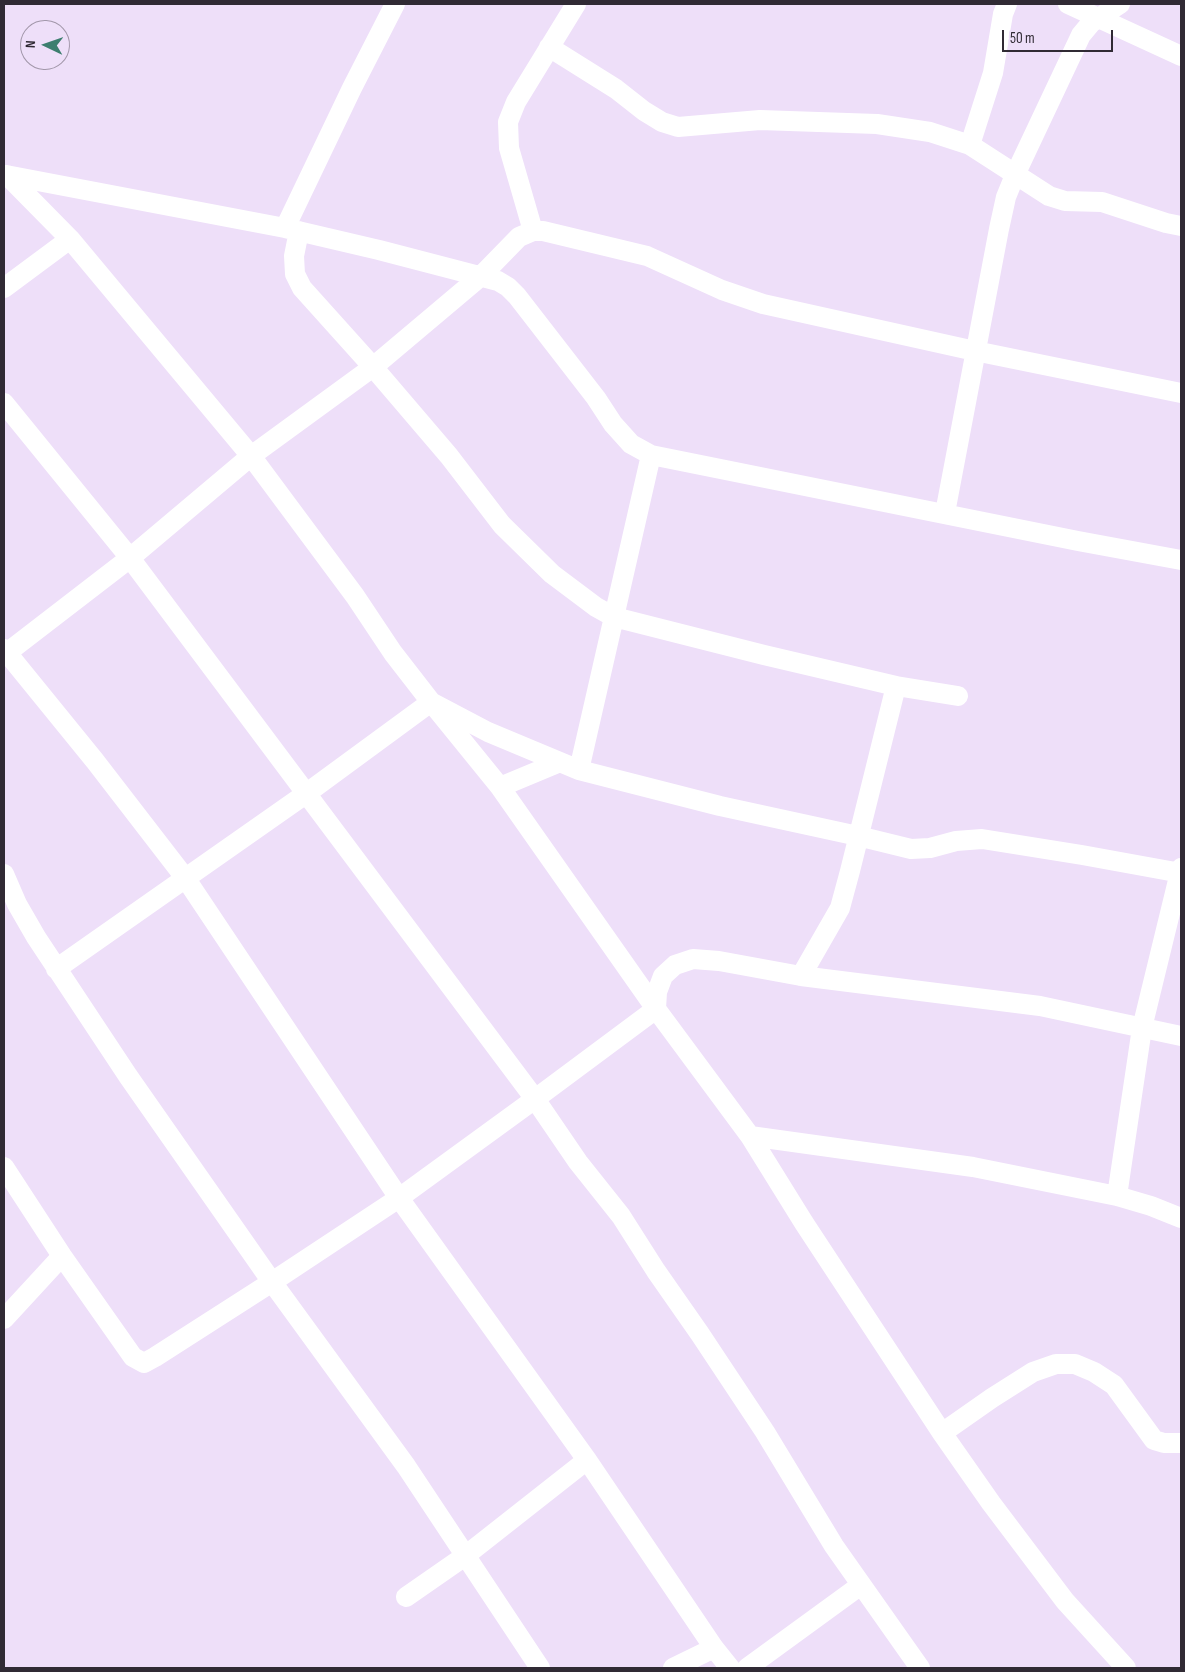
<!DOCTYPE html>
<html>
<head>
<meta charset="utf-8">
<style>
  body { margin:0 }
  #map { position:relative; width:1185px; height:1672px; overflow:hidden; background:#eedff9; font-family:"Sofia Sans Condensed",sans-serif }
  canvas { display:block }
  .frame { position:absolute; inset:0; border:5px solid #302a34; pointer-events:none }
  .north { position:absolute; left:20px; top:20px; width:50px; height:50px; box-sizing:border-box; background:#eedff9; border:1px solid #a297aa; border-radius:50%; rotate:273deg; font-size:14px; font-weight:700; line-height:20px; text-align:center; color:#302a34 }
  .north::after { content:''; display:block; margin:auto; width:18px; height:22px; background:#3d7e6f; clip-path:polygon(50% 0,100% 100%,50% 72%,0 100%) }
  .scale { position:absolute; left:1002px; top:30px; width:111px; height:22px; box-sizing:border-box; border:2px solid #302a34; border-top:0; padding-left:6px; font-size:15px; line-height:18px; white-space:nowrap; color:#302a34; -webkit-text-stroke:4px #eedff9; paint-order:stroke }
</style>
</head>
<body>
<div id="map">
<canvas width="1185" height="1672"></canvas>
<div class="frame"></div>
<div class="north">N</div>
<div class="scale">50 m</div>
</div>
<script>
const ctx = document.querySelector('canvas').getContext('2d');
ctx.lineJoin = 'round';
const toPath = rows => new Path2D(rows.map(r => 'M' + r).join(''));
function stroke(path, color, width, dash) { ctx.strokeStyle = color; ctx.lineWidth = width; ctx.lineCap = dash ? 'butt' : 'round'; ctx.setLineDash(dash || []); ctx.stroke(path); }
stroke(toPath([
  [1068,4,1181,56],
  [549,47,616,89,644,111,662,122,678,127,760,120,877,124,930,132,970,145,1049,196,1065,201,1102,202,1166,223,1181,226],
  [970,145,993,73,1003,14,1007,4],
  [6,175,285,228,379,250,498,281,508,287,517,296,596,398,613,424,631,444,651,455,1078,541,1181,560],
  [7,175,70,239,251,456,355,596,393,653,431,702,500,787,656,1009,750,1136,804,1223,942,1433,991,1503,1065,1601,1126,1668],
  [285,228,352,88,395,4],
  [299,231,294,256,295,274,302,288,373,367,449,456,502,525,552,574,596,607,614,617,764,655,896,686,958,696],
  [533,231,509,148,508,122,516,102,576,4],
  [4,288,70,239],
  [4,403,130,558,535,1099,578,1162,621,1216,656,1271,700,1334,765,1432,834,1546,920,1668],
  [945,513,999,229,1006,197,1015,175,1081,35,1091,23,1120,4],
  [4,649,95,761,186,879,399,1198,587,1460,714,1648,730,1668],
  [4,655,130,558,251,456,373,367,481,276,519,237,533,231,543,231,647,256,722,290,763,304,975,351,1181,393],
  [579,770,651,455],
  [500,787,560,762],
  [4,874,17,904,36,937,128,1076,272,1282,406,1466,540,1668],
  [56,969,307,793,431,702,488,732,579,770,720,806,858,836,911,849,930,848,956,841,982,839,1082,855,1181,873],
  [801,976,840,908,850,871,896,686],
  [750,1136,973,1167,1117,1196,1151,1206,1181,1218],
  [4,1167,62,1256,133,1357,144,1363,155,1357,272,1282,399,1198,535,1099,656,1009,657,992,663,976,675,965,693,959,719,961,801,976,1040,1006,1181,1036],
  [1117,1196,1142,1028,1181,868],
  [4,1319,62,1256],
  [942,1433,992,1398,1033,1372,1056,1364,1075,1364,1094,1372,1114,1385,1154,1440,1164,1443,1181,1443],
  [406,1597,465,1556,587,1460],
  [673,1668,714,1648],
  [747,1668,861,1585]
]), '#fff', 20);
</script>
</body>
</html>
